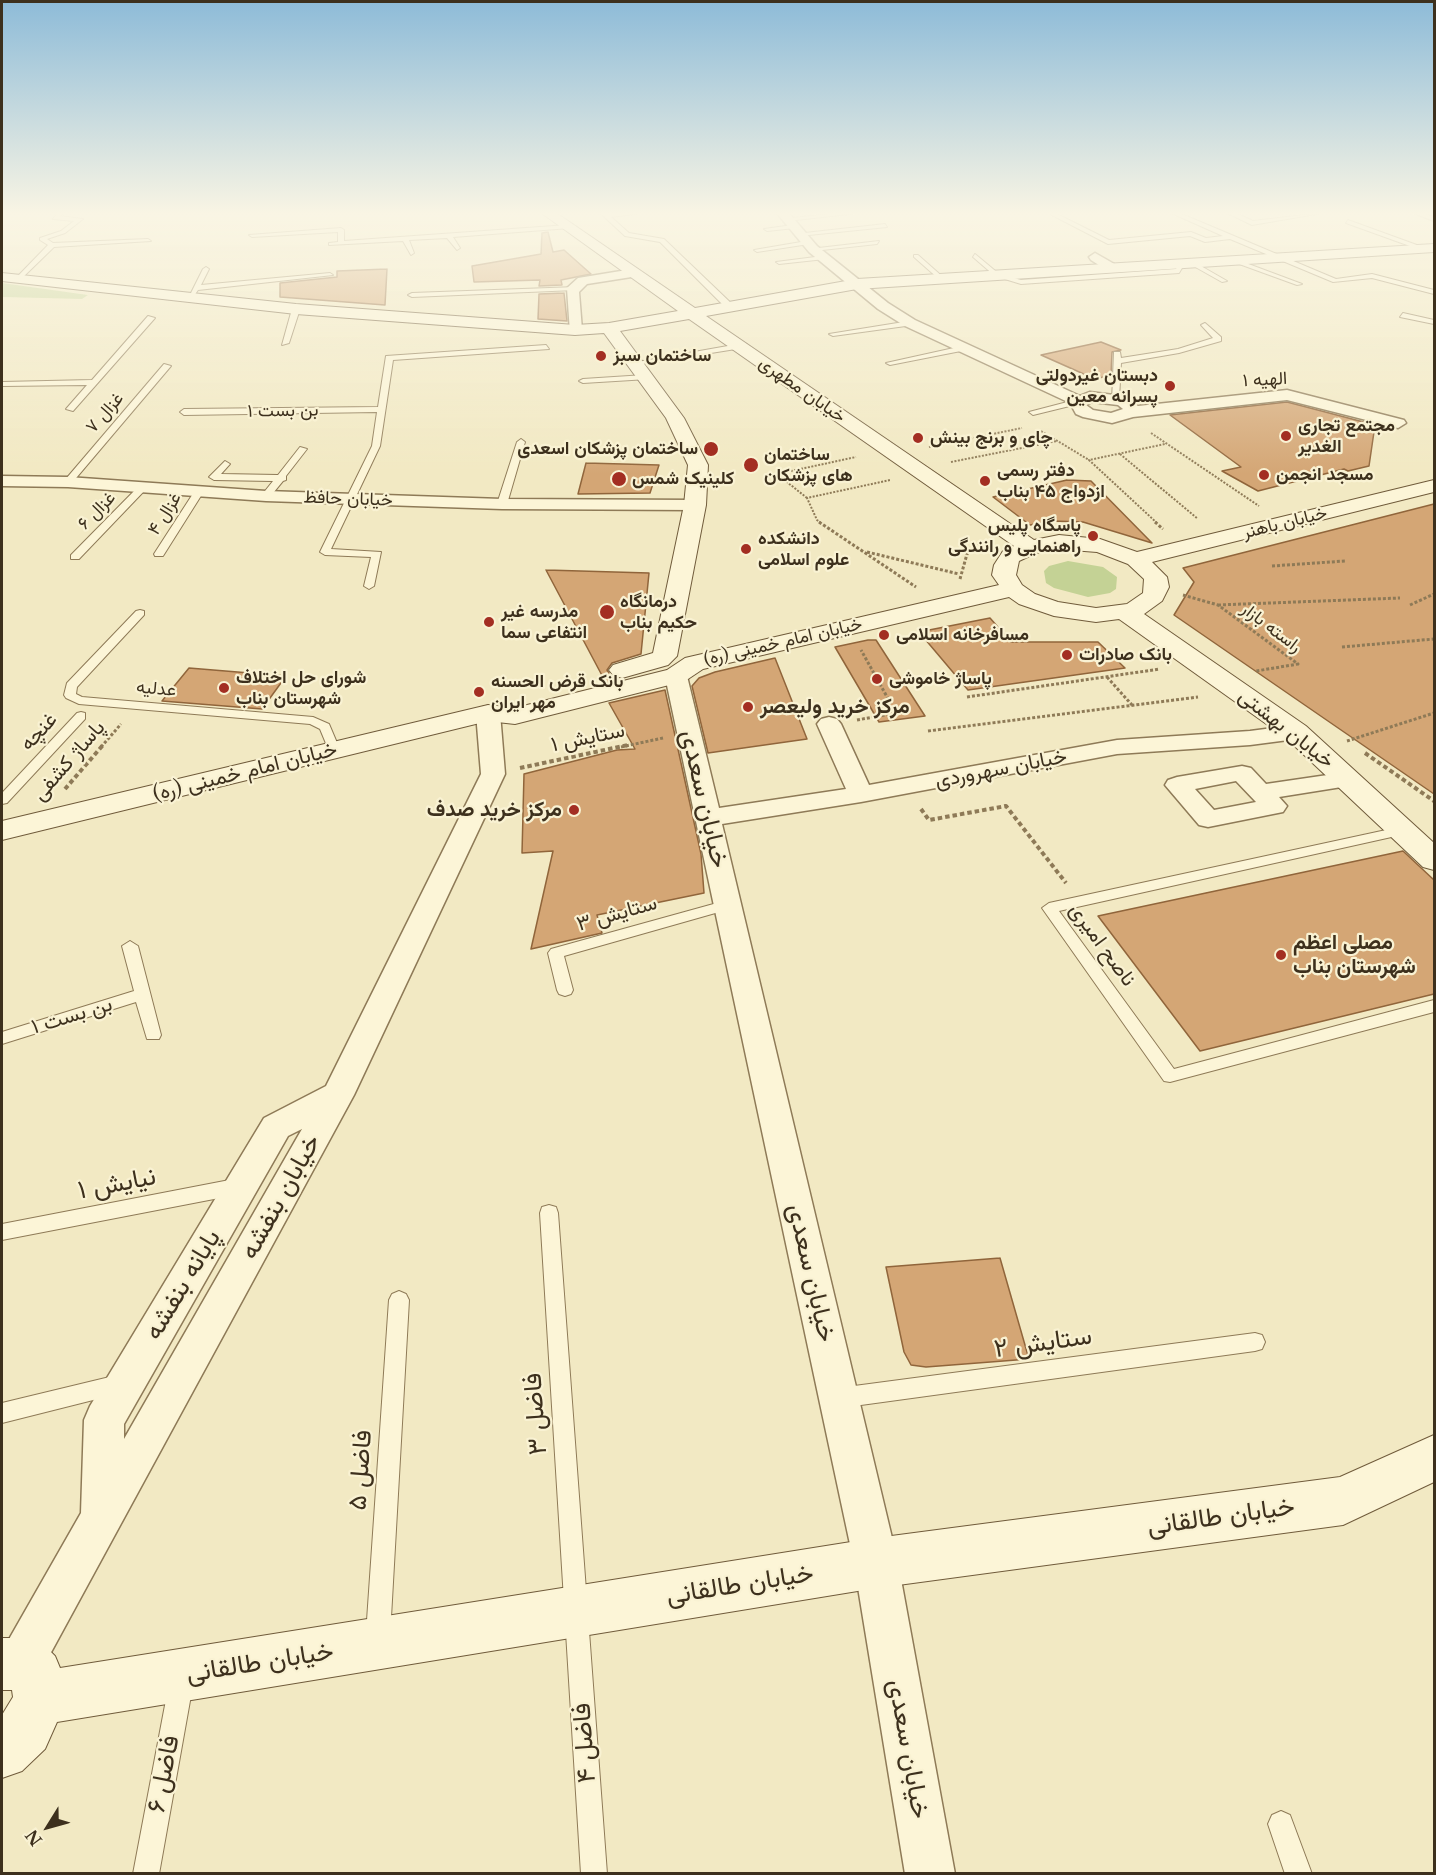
<!DOCTYPE html>
<html>
<head>
<meta charset="utf-8">
<style>
  body { margin:0 }
  #map { position:relative; width:1436px; height:1875px; overflow:hidden; background:#f2e9c3; font-family:"Libre Baskerville",serif }
  canvas { display:block }
  .frame { position:absolute; inset:0; border:3px solid #3d301d; pointer-events:none }
  .north { position:absolute; left:18px; top:1797px; width:60px; height:60px; -webkit-text-stroke:4px #f9f2d3; paint-order:stroke; rotate:233deg; font-size:16px; font-weight:700; line-height:24px; text-align:center; color:#3d301d }
  .north::after { content:''; display:block; margin:auto; width:21px; height:27px; background:#3d301d; clip-path:polygon(50% 0,100% 100%,50% 72%,0 100%) }
</style>
</head>
<body>
<div id="map">
<canvas width="1436" height="1875"></canvas>
<div class="frame"></div>
<div class="north">N</div>
</div>
<script>
const ctx = document.querySelector('canvas').getContext('2d');
ctx.lineJoin = 'round';
function fill(path, color) { ctx.fillStyle = color; ctx.fill(path, 'evenodd'); }
const toPath = rows => new Path2D(rows.map(r => 'M' + r).join(''));
function stroke(path, color, width, dash) { ctx.strokeStyle = color; ctx.lineWidth = width; ctx.lineCap = dash ? 'butt' : 'round'; ctx.setLineDash(dash || []); ctx.stroke(path); }
function write(font, color, halo, rows, align = 'center') {
  ctx.font = font + ' "Libre Baskerville",Vazirmatn,serif'; ctx.lineWidth = 4.5; ctx.setLineDash([]); ctx.textBaseline = 'middle'; ctx.strokeStyle = halo; ctx.fillStyle = color; for (const [text, x, y, turn = 0] of rows) {
    ctx.save(); ctx.translate(x, y); ctx.rotate((+turn || 0) * Math.PI / 180); ctx.textAlign = isNaN(turn) ? turn : align; if (halo) ctx.strokeText(text, 0, 0); ctx.fillText(text, 0, 0); ctx.restore();
  }
}
fill(toPath([
  [2,283,88,295,82,299,2,297],
  [1068,561,1103,567,1117,577,1116,589,1110,593,1088,597,1054,588,1046,583,1044,571,1049,566]
]), '#c4d295');
const building = toPath([
  [548,232,553,252,564,250,591,274,561,280,562,285,539,286,540,280,474,282,472,266,541,254,542,233,548,232],
  [387,269,385,305,280,297,280,283,337,277,337,271,387,269],
  [564,293,567,321,538,319,539,294,564,293],
  [1101,342,1121,350,1112,352,1111,375,1095,379,1041,355,1101,342],
  [1287,402,1375,425,1369,466,1348,471,1344,469,1258,491,1222,471,1241,467,1170,415,1287,402],
  [586,463,659,465,650,493,578,494,586,463],
  [1067,480,1091,481,1152,543,1083,522,1051,521,1030,525,993,497,1067,480],
  [1434,504,1434,794,1174,615,1194,582,1183,568,1434,504],
  [546,570,649,573,641,654,612,663,607,670,611,676,620,680,606,683,546,570],
  [990,618,1011,642,1098,642,1125,668,968,690,919,632,990,618],
  [868,640,876,640,925,716,879,722,835,647,868,640],
  [775,658,807,739,708,753,692,686,699,678,715,672,775,658],
  [189,668,286,676,262,709,162,701,189,668],
  [665,690,701,854,704,893,597,915,602,933,531,949,553,851,522,853,524,774,617,750,635,749,609,703,665,690],
  [1403,851,1434,880,1434,994,1200,1051,1098,916,1403,851],
  [1000,1258,1029,1359,926,1367,911,1365,904,1352,886,1267,1000,1258]
]);
fill(building, '#d4a675');
stroke(building, '#90653b', 1.5);
const lane = toPath([
  [58,212,64,212,60,216,83,219,65,233,47,239,53,243,148,239,151,241,54,247,20,280,16,280,16,278,48,245,40,240,40,238,61,231,74,221,53,219,58,212],
  [599,212,608,214,650,212,611,217,629,233,664,239,733,305,733,309,727,309,660,242,625,236,599,212],
  [846,212,867,212,787,221,784,219,846,212],
  [1046,212,1053,212,1109,240,1191,232,1206,238,1223,236,1169,212,1177,212,1336,279,1372,274,1434,290,1434,294,1372,278,1333,282,1230,239,1205,242,1190,236,1108,244,1046,212],
  [1225,212,1233,212,1253,221,1328,212,1252,225,1225,212],
  [1410,212,1419,212,1434,217,1434,221,1410,212],
  [1348,220,1425,248,1426,249,1421,250,1346,223,1348,220],
  [885,224,887,227,799,236,796,234,885,224],
  [568,225,570,228,453,237,460,248,457,250,447,238,409,240,414,253,411,255,403,241,329,245,329,243,338,242,338,232,252,237,249,235,341,228,344,230,344,241,568,225],
  [793,225,795,228,767,231,764,229,793,225],
  [807,241,809,244,757,252,754,250,807,241],
  [879,241,877,244,813,251,810,249,879,241],
  [975,254,999,274,1021,280,1176,269,1180,262,1185,263,1179,273,1021,284,995,276,973,257,975,254],
  [914,255,918,255,944,278,944,280,940,280,914,257,914,255],
  [823,256,825,259,779,264,776,262,823,256],
  [1231,259,1235,259,1302,284,1297,285,1231,261,1231,259],
  [1190,262,1194,262,1227,281,1222,282,1190,264,1190,262],
  [206,267,209,269,201,285,330,273,333,275,198,290,192,299,188,299,203,269,206,267],
  [577,287,575,290,412,297,408,295,412,293,577,287],
  [296,307,300,309,289,343,282,345,292,309,296,307],
  [1403,313,1434,320,1434,324,1400,317,1403,313],
  [148,316,155,318,73,411,66,409,87,385,2,386,2,382,92,380,148,316],
  [910,321,913,325,833,336,829,334,910,321],
  [1205,323,1221,337,1221,341,1179,353,1121,363,1119,399,1112,401,1114,352,1120,352,1121,358,1178,349,1213,338,1201,325,1205,323],
  [739,344,742,348,636,365,632,363,739,344],
  [546,345,549,349,393,360,380,446,331,549,381,552,374,586,369,589,364,586,371,557,325,555,320,552,372,446,377,412,184,415,180,412,184,409,378,407,386,356,546,345],
  [963,346,966,350,890,365,886,363,963,346],
  [164,364,171,366,71,484,65,484,65,480,164,364],
  [645,375,648,375,648,379,583,383,579,381,583,379,645,375],
  [1079,399,1082,399,1082,403,1033,415,1029,412,1079,399],
  [521,439,525,442,507,504,499,506,497,504,517,442,521,439],
  [300,447,307,449,286,476,286,480,283,481,269,498,261,496,273,481,214,480,209,477,225,461,230,464,221,474,278,475,300,447],
  [139,486,147,488,79,559,71,559,71,555,139,486],
  [196,489,204,491,163,556,155,556,154,554,196,489],
  [140,610,144,611,144,615,77,687,76,694,82,697,313,717,329,724,340,750,338,753,330,753,320,729,310,724,79,704,66,698,64,695,67,683,136,611,140,610],
  [81,712,85,713,85,719,7,803,2,804,2,793,77,713,81,712],
  [1400,827,1407,831,1405,834,1059,911,1174,1069,1434,1000,1434,1012,1170,1082,1164,1081,1042,908,1049,903,1400,827],
  [728,900,735,905,733,908,564,956,573,990,571,994,565,996,559,994,557,990,548,953,551,949,728,900],
  [130,941,138,946,161,1035,159,1039,147,1039,136,1002,2,1044,2,1032,134,991,122,946,130,941],
  [240,1178,246,1181,249,1186,246,1191,240,1194,2,1240,2,1224,240,1178],
  [549,1205,556,1207,558,1213,607,1874,581,1874,540,1213,542,1207,549,1205],
  [399,1291,406,1294,409,1300,390,1635,386,1643,378,1647,370,1643,366,1635,389,1300,392,1294,399,1291],
  [1255,1333,1262,1335,1265,1342,1262,1349,1255,1351,839,1408,832,1405,829,1398,832,1391,839,1388,1255,1333],
  [118,1375,125,1378,128,1385,125,1392,2,1423,2,1403,118,1375],
  [181,1672,190,1675,193,1684,159,1874,133,1874,169,1684,172,1675,181,1672],
  [1281,1811,1290,1815,1312,1874,1285,1874,1268,1824,1272,1815,1281,1811]
]);
const street = toPath([
  [776,212,788,212,817,246,888,303,915,320,1080,396,1090,392,1122,396,1138,406,1287,390,1404,420,1406,423,1398,428,1287,400,1133,417,1112,423,1083,417,1076,414,1070,403,905,326,878,309,809,252,776,212],
  [1092,402,1118,405,1123,409,1111,413,1093,410,1086,405,1092,402],
  [1095,253,1116,265,1116,271,1108,271,1091,260,1089,257,1095,253],
  [633,269,638,270,638,276,587,284,579,292,582,330,575,334,570,333,567,288,578,278,633,269],
  [2,476,68,477,266,491,502,499,695,500,704,505,695,510,502,509,266,501,68,487,2,486,2,476],
  [676,669,684,671,687,676,719,808,846,789,817,724,821,719,829,717,837,719,841,724,869,785,1117,740,1250,731,1296,725,1304,727,1308,732,1304,737,1296,739,1250,745,1117,754,861,802,722,824,898,1563,955,1874,905,1874,854,1563,665,676,668,671,676,669],
  [488,706,496,708,500,713,505,774,354,1095,36,1680,20,1687,4,1680,2,1654,4,1648,81,1513,84,1420,90,1406,264,1118,326,1086,481,774,476,713,480,708,488,706],
  [302,1129,124,1439,124,1424,288,1136,302,1129],
  [1242,766,1251,768,1266,784,1348,772,1357,774,1360,779,1357,784,1348,786,1279,797,1287,806,1283,812,1208,827,1199,825,1165,785,1168,780,1177,777,1242,766],
  [1236,781,1256,802,1214,810,1195,789,1236,781]
]);
const secondary = toPath([
  [540,212,555,212,695,308,857,279,1434,244,1434,252,857,289,706,316,1034,540,1059,535,1100,539,1137,552,1434,480,1434,492,1152,562,1167,577,1169,587,1162,601,1144,614,1306,726,1434,843,1434,870,1423,867,1286,738,1119,619,1096,622,1054,616,1019,604,1009,597,703,669,685,681,515,724,488,721,2,840,2,821,488,705,515,708,667,670,685,658,999,585,992,575,994,565,1003,551,1014,546,689,319,620,331,684,418,708,465,706,505,677,656,668,665,622,678,613,675,609,670,613,665,653,653,684,505,688,465,666,418,604,333,575,335,296,314,2,281,2,273,296,304,575,325,609,323,678,311,540,212],
  [1059,549,1097,552,1128,564,1144,579,1143,593,1127,604,1096,608,1058,602,1035,594,1022,585,1016,575,1019,561,1036,553,1059,549],
  [1434,1435,1434,1482,1343,1525,876,1588,57,1722,45,1749,22,1771,2,1778,2,1715,13,1697,12,1690,2,1690,2,1638,20,1638,48,1649,55,1656,60,1668,876,1538,1340,1477,1434,1435]
]);
stroke(lane, '#8e7a57', 2);
stroke(street, '#8e7a57', 3);
stroke(secondary, '#705b3b', 2);
stroke(toPath([
  [1041,431,1089,460],
  [1151,433,1259,506],
  [929,447,1022,428],
  [1120,454,1198,519],
  [951,462,1057,441],
  [807,498,777,474,856,457],
  [821,523,817,520,807,498,890,480],
  [1157,523,1089,460,1165,444]
]), '#8e7a57', 2, [2, 1.5]);
stroke(toPath([
  [819,522,916,587],
  [1155,522,1163,529],
  [867,552,959,574],
  [1272,566,1345,561],
  [960,579,967,554,980,543],
  [1183,595,1218,605,1298,664,1256,671],
  [1218,605,1400,598],
  [1410,605,1434,594],
  [1342,647,1434,639],
  [1107,677,1132,705],
  [967,697,1160,669],
  [857,720,896,713,861,650],
  [928,731,1198,697],
  [1347,741,1434,713],
  [101,747,121,724],
  [621,747,663,738]
]), '#8e7a57', 3, [3, 2]);
stroke(toPath([
  [1365,753,1434,801],
  [520,768,628,745],
  [65,789,103,745],
  [921,809,929,820,1006,806,1066,883]
]), '#8e7a57', 4, [4.5, 3]);
fill(lane, '#fcf5d7');
fill(street, '#fcf5d7');
fill(secondary, '#fcf5d7');
const sky = ctx.createLinearGradient(0, 0, 0, 474);
sky.addColorStop(0, '#8dbbd8');
sky.addColorStop(0.45, '#f9f5e4');
sky.addColorStop(1, '#f9f5e400');
ctx.fillStyle = sky;
ctx.fillRect(0, 0, 1436, 474);
for (const [x, y, r, color] of [
  [601,356,6,"#a32e22"],
  [1170,386,6,"#a32e22"],
  [1286,436,6,"#a32e22"],
  [918,438,6,"#a32e22"],
  [711,449,8,"#a32e22"],
  [751,465,8,"#a32e22"],
  [1264,475,6,"#a32e22"],
  [619,479,8,"#a32e22"],
  [985,481,6,"#a32e22"],
  [1093,536,6,"#a32e22"],
  [746,549,6,"#a32e22"],
  [607,612,8,"#a32e22"],
  [489,622,6,"#a32e22"],
  [884,635,6,"#a32e22"],
  [1067,655,6,"#a32e22"],
  [877,679,6,"#a32e22"],
  [224,688,6,"#a32e22"],
  [479,692,6,"#a32e22"],
  [748,707,6,"#a32e22"],
  [574,810,6,"#a32e22"],
  [1281,955,6,"#a32e22"]
]) { const dot = new Path2D(); dot.arc(x, y, r, 0, 2 * Math.PI); ctx.fillStyle = color; ctx.fill(dot); stroke(dot, '#f9f2d3', 2); }
write('bold 18px', '#3d301d', '#f9f2d3', [
  ["ساختمان سبز",613,356],
  ["دبستان غیردولتی",1158,376,"right"],
  ["پسرانه معین",1158,397,"right"],
  ["مجتمع تجاری",1298,426],
  ["الغدیر",1298,447],
  ["چای و برنج بینش",930,438],
  ["ساختمان پزشکان اسعدی",698,449,"right"],
  ["ساختمان",764,455],
  ["های پزشکان",764,476],
  ["دفتر رسمی",997,471],
  ["ازدواج ۴۵ بناب",997,492],
  ["مسجد انجمن",1276,475],
  ["کلینیک شمس",632,479],
  ["پاسگاه پلیس",1081,526,"right"],
  ["راهنمایی و رانندگی",1081,547,"right"],
  ["دانشکده",758,539],
  ["علوم اسلامی",758,560],
  ["درمانگاه",620,602],
  ["حکیم بناب",620,623],
  ["مدرسه غیر",501,612],
  ["انتفاعی سما",501,633],
  ["مسافرخانه اسلامی",896,635],
  ["بانک صادرات",1079,655],
  ["شورای حل اختلاف",236,678],
  ["شهرستان بناب",236,699],
  ["پاساژ خاموشی",889,679],
  ["بانک قرض الحسنه",491,682],
  ["مهر ایران",491,703]
], 'left');
write('18px', '#3d301d', '#f9f2d3', [
  ["الهیه ۱",1265,380,-3],
  ["خیابان مطهری",802,390,35],
  ["بن بست ۱",283,411,-1],
  ["غزال ۷",105,413,-49],
  ["خیابان حافظ",348,499,2],
  ["غزال ۶",97,511,-46],
  ["غزال ۴",165,514,-58],
  ["خیابان باهنر",1285,523,-14],
  ["راسته بازار",1271,628,37],
  ["خیابان امام خمینی (ره)",783,642,-13],
  ["عدلیه",156,689,5]
]);
write('bold 21px', '#3d301d', '#f9f2d3', [
  ["مرکز خرید ولیعصر",760,707],
  ["مرکز خرید صدف",562,810,"right"],
  ["مصلی اعظم",1293,943],
  ["شهرستان بناب",1293,967]
], 'left');
write('21px', '#3d301d', '#f9f2d3', [
  ["خیابان بهشتی",1286,729,38],
  ["غنچه",39,732,-47],
  ["ستایش ۱",588,738,-12],
  ["پاساژ کشفی",69,761,-49],
  ["خیابان سهروردی",1001,769,-11],
  ["خیابان امام خمینی (ره)",245,772,-14],
  ["ستایش ۳",617,914,-16],
  ["ناصح امیری",1102,945,54],
  ["بن بست ۱",72,1016,-17]
]);
write('26px', '#3d301d', '#f9f2d3', [
  ["خیابان سعدی",704,799,77],
  ["نیایش ۱",117,1184,-11],
  ["خیابان بنفشه",281,1197,-61],
  ["خیابان سعدی",811,1273,77],
  ["پایانه بنفشه",183,1285,-59],
  ["ستایش ۲",1043,1343,-8],
  ["فاضل ۳",536,1414,-94],
  ["فاضل ۵",361,1470,-86],
  ["خیابان طالقانی",1221,1517,-8],
  ["خیابان طالقانی",740,1585,-9],
  ["خیابان طالقانی",260,1663,-9],
  ["فاضل ۴",585,1743,-94],
  ["خیابان سعدی",908,1749,80],
  ["فاضل ۶",164,1774,-79]
]);
</script>
</body>
</html>
